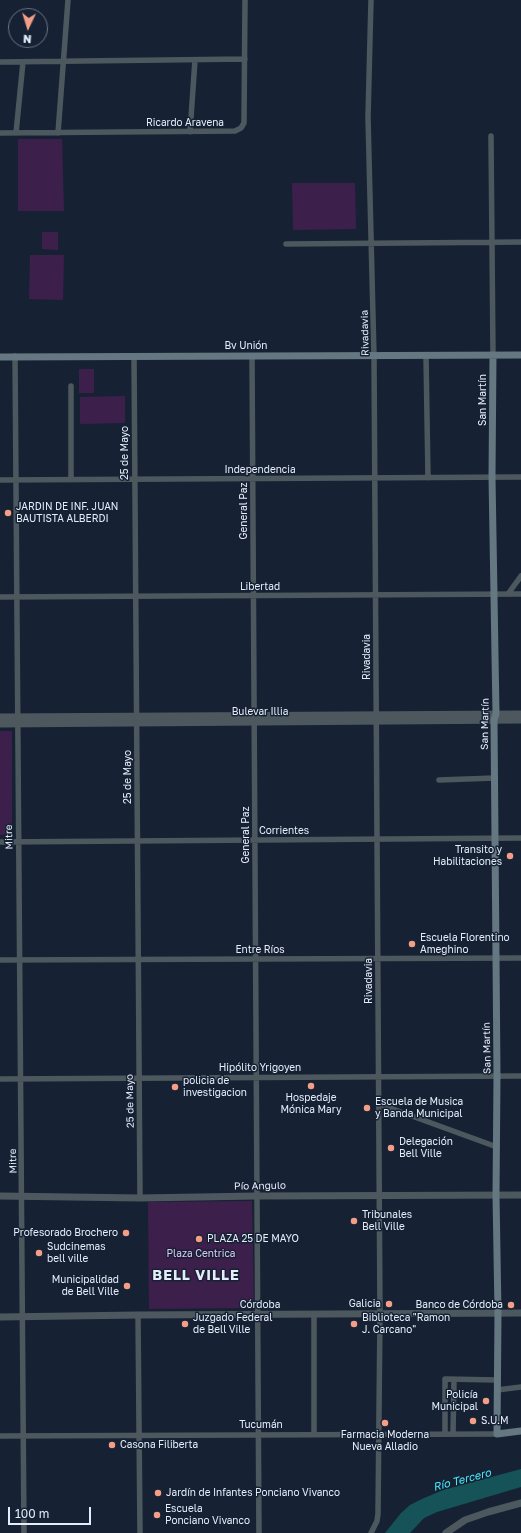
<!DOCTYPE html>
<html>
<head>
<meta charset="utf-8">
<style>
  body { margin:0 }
  #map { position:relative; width:521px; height:1533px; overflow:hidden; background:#162234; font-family:"Golos Text",sans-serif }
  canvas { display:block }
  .north { position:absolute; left:8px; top:8px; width:40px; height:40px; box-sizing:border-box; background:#162234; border:1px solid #697383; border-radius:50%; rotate:184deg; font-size:11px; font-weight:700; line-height:16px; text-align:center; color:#e5edfa }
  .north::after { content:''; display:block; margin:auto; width:14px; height:18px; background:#f49e87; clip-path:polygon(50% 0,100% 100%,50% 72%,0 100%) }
  .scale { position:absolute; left:8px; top:1507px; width:83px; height:18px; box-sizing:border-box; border:2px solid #e5edfa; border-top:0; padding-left:5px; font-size:12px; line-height:14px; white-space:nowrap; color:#e5edfa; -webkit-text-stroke:3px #162234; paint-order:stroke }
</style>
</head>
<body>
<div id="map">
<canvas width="521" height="1533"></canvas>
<div class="north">N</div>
<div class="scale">100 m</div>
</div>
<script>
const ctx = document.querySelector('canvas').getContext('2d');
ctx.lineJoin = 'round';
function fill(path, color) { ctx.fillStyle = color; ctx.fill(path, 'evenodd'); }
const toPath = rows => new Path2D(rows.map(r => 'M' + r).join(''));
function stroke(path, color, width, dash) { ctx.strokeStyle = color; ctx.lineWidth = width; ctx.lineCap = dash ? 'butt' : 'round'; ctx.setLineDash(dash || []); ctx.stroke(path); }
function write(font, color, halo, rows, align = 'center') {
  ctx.font = font + ' "Golos Text",sans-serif'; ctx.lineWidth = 3; ctx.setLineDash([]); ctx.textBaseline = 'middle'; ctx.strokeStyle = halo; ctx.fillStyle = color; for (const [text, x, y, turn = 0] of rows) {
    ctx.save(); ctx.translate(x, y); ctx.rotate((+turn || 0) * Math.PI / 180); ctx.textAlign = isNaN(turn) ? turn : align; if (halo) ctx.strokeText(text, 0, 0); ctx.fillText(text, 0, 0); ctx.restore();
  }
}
fill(toPath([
  [18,139,62,139,64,211,18,211],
  [292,183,355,183,356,229,293,230],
  [42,232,58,232,58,250,42,249],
  [30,255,64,255,63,300,29,299],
  [79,369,94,369,94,393,79,393],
  [125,396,125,423,80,424,80,397],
  [0,731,12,731,12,834,0,835],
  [252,1201,254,1306,252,1308,149,1309,148,1202]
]), '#3d1f4c');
fill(toPath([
  [521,1469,521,1487,437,1512,424,1518,410,1533,385,1533,401,1513,410,1505,422,1499,443,1490]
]), '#155359');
stroke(toPath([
  [371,0,368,117,374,356,380,1313,378,1514,377,1521,371,1533],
  [0,62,245,59],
  [190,132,195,60],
  [0,133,235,131,241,128,244,123,245,0],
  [16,133,23,62],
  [58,133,68,0],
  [491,136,493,355],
  [286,244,521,242],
  [15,356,24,1533],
  [134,356,140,1198],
  [252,356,259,1533],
  [426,356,428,478],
  [71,479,71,386],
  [0,480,521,477],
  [508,594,521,576],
  [0,597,521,594],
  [439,780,495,778],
  [0,842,521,838],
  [0,960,521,958],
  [0,1079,521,1076],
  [379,1104,497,1147],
  [314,1314,314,1434],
  [138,1315,140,1533],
  [497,1390,521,1387],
  [445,1434,445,1379,497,1380],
  [453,1434,454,1380],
  [0,1436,497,1434]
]), '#4d585e', 5.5);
stroke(toPath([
  [0,717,521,714],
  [0,724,521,720],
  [0,1196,140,1198,257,1196,521,1195],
  [0,1317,138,1315,521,1313],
  [446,1533,465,1520,488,1512,521,1503]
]), '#4d585e', 7);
stroke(toPath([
  [493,355,492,477,496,714,494,720,497,1076,496,1195,498,1312,497,1434,521,1431],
  [0,357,521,355]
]), '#657781', 7);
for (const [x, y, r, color] of [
  [8,513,4,"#f49e87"],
  [510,856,4,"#f49e87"],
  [412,944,4,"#f49e87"],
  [311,1086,4,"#f49e87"],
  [175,1087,4,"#f49e87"],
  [367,1108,4,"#f49e87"],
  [391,1148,4,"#f49e87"],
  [354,1221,4,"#f49e87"],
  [126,1233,4,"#f49e87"],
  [199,1239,4,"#f49e87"],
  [39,1253,4,"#f49e87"],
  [127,1286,4,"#f49e87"],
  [389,1304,4,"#f49e87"],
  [511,1305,4,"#f49e87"],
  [185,1324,4,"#f49e87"],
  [354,1324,4,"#f49e87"],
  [486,1401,4,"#f49e87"],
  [473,1421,4,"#f49e87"],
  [385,1423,4,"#f49e87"],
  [112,1445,4,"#f49e87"],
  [158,1493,4,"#f49e87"],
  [157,1515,4,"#f49e87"]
]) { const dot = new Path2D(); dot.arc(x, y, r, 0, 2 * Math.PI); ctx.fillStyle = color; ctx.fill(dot); stroke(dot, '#162234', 1.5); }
write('10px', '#e5edfa', '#162234', [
  ["Ricardo Aravena",185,123],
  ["Rivadavia",365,333,-91],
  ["Bv Unión",246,346],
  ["San Martín",483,400,-90],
  ["25 de Mayo",125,453,-90],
  ["Independencia",260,470],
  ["General Paz",244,511,-90],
  ["Libertad",260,587],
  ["Rivadavia",367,657,-90],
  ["Bulevar Illia",260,712],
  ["San Martín",485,724,-89],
  ["25 de Mayo",128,777,-90],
  ["Corrientes",284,831],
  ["General Paz",246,835,-90],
  ["Mitre",9,837,-91],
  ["Entre Ríos",260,950],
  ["Rivadavia",369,981,-90],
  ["San Martín",487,1048,-91],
  ["Hipólito Yrigoyen",260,1068],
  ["25 de Mayo",130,1101,-91],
  ["Mitre",13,1161,-91],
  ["Pío Angulo",260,1186,-1],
  ["Córdoba",260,1305],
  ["Tucumán",261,1425]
]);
write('10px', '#e5edfa', '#162234', [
  ["JARDIN DE INF. JUAN",16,507],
  ["BAUTISTA ALBERDI",16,519],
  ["Transito y",502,850,"right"],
  ["Habilitaciones",502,862,"right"],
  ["Escuela Florentino",420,938],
  ["Ameghino",420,950],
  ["policia de",183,1081],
  ["investigacion",183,1093],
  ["Hospedaje",311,1098,"center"],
  ["Mónica Mary",311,1110,"center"],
  ["Escuela de Musica",375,1102],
  ["y Banda Municipal",375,1114],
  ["Delegación",399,1142],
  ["Bell Ville",399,1154],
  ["Tribunales",362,1215],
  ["Bell Ville",362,1227],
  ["Profesorado Brochero",118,1233,"right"],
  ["PLAZA 25 DE MAYO",207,1239],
  ["Sudcinemas",47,1247],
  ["bell ville",47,1259],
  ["Municipalidad",119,1280,"right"],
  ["de Bell Ville",119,1292,"right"],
  ["Galicia",381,1304,"right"],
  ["Banco de Córdoba",503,1305,"right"],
  ["Juzgado Federal",193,1318],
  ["de Bell Ville",193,1330],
  ["Biblioteca \"Ramon",362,1318],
  ["J. Carcano\"",362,1330],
  ["Policía",478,1395,"right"],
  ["Municipal",478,1407,"right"],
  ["S.U.M",481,1421],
  ["Farmacia Moderna",385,1435,"center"],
  ["Nueva Alladio",385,1447,"center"],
  ["Casona Filiberta",120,1445],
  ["Jardín de Infantes Ponciano Vivanco",166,1493],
  ["Escuela",165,1509],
  ["Ponciano Vivanco",165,1521]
], 'left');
write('10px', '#e3c2f6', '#162234', [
  ["Plaza Centrica",201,1254]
]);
write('italic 11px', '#47ecfa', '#162234', [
  ["Río Tercero",462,1480,-15]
]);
ctx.letterSpacing = '1px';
write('bold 14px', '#e5edfa', '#162234', [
  ["BELL VILLE",196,1276]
]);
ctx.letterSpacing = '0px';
</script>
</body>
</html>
